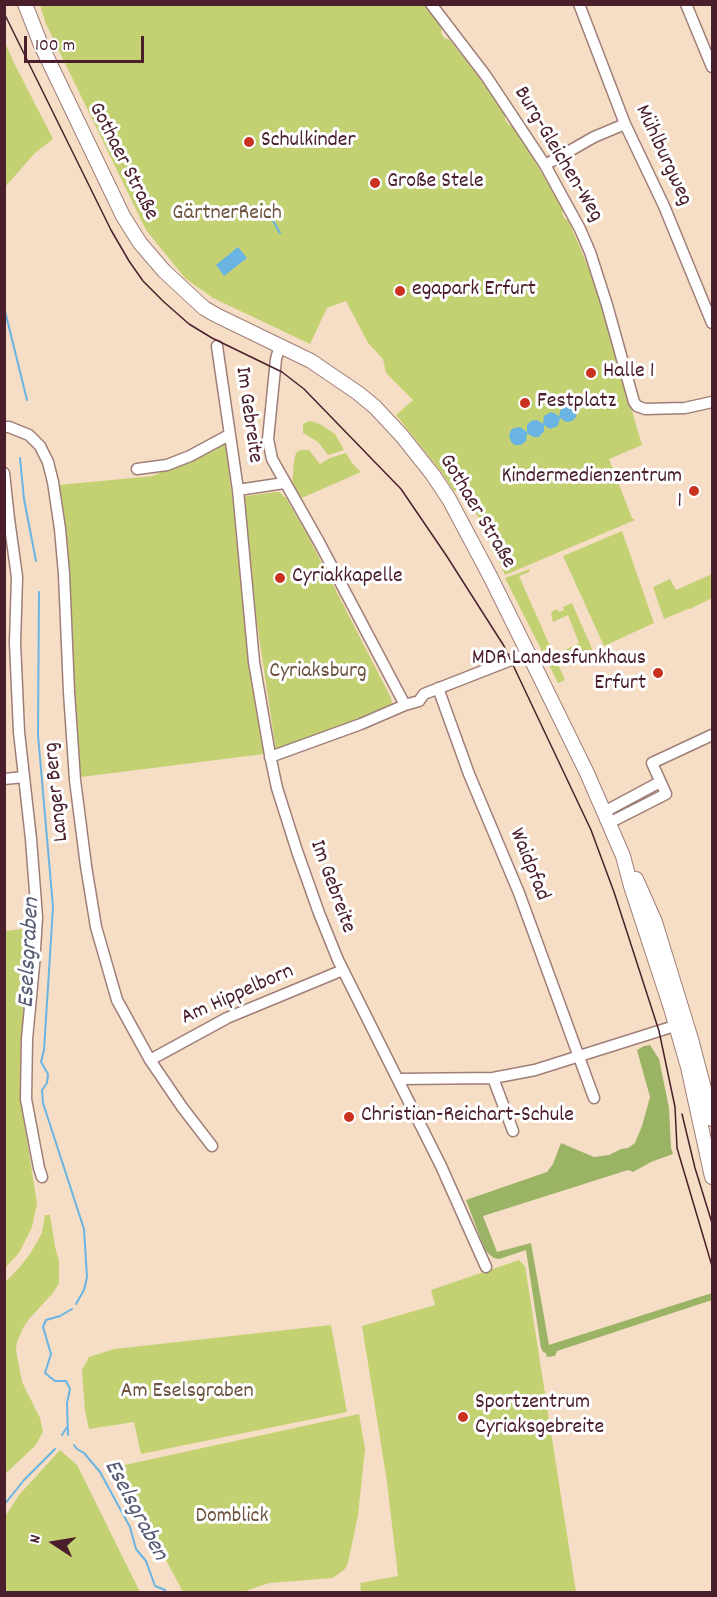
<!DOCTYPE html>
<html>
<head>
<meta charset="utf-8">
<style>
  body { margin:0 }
  #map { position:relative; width:717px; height:1597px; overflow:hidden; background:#f5dec5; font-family:Dekko,sans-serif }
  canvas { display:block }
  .frame { position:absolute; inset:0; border:6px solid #4a1f2b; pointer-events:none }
  .north { position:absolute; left:24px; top:1513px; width:60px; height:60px; -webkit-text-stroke:4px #fff; paint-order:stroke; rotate:282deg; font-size:16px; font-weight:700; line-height:24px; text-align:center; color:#4a1f2b }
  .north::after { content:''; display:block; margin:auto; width:21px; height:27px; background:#4a1f2b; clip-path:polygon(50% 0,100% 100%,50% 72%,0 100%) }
  .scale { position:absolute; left:24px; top:36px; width:120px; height:27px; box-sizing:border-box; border:3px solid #4a1f2b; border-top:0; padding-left:8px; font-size:18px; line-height:21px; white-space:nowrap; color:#4a1f2b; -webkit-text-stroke:4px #fff; paint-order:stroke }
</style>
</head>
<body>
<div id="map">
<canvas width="717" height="1597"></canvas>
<div class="frame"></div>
<div class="north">N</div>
<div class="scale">100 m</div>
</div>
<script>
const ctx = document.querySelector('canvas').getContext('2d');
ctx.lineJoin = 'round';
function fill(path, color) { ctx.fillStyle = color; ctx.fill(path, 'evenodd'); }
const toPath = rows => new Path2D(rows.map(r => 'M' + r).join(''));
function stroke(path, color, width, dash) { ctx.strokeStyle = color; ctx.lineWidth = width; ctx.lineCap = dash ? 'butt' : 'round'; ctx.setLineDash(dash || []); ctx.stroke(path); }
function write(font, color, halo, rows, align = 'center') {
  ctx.font = font + ' Dekko,sans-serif'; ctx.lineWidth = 6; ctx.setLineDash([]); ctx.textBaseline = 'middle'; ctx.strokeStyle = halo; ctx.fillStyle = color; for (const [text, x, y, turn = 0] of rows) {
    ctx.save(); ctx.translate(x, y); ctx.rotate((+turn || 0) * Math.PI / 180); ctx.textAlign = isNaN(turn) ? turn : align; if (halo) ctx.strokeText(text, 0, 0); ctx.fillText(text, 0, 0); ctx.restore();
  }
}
fill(toPath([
  [40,5,424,5,442,29,441,33,445,39,449,39,481,80,505,115,505,120,509,125,513,126,564,209,562,213,565,219,568,220,582,252,595,285,642,445,609,459,632,518,635,520,505,575,481,522,470,503,460,489,454,491,439,469,396,415,413,400,386,373,383,359,368,343,346,301,327,308,310,344,213,298,185,278,146,230,46,24],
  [4,40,14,63,53,139,35,153,5,187],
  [311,421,320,424,335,434,344,450,328,455,318,442,303,433,303,425,306,422],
  [225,442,237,534,249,655,254,698,264,754,81,777,74,692,69,574,59,485,153,476],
  [300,450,309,450,320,464,330,458,346,453,352,463,361,472,304,497,299,498,292,485,294,461,296,453],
  [275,492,279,492,286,498,308,536,391,698,392,704,387,709,276,751,255,610,243,501,245,497,247,496],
  [622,531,654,623,604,646,563,556],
  [530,569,529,572,519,576,565,680,558,683,505,578],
  [712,574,712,598,690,609,688,609,664,619,653,587,670,579,676,590],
  [572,603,593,651,570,661,565,650,579,643,568,615,553,622,551,612,557,609,559,612,564,610,563,607],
  [31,928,22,1031,21,1101,37,1204,32,1227,19,1253,5,1268,5,931],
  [45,1215,50,1215,55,1247,59,1261,59,1283,53,1293,29,1319,23,1328,17,1342,16,1350,22,1382,40,1418,43,1432,35,1446,5,1474,5,1282,19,1268,30,1254,42,1233],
  [519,1260,525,1266,576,1592,361,1592,360,1583,398,1576,387,1482,362,1326,435,1305,431,1290],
  [331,1325,347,1412,141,1454,134,1422,89,1429,85,1411,82,1370,89,1357,114,1349],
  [359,1414,365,1449,358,1515,348,1563,345,1569,333,1578,269,1583,243,1592,183,1592,126,1485,120,1466],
  [60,1450,77,1465,140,1592,5,1592,5,1515,6,1515,19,1495]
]), '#c3d173');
fill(toPath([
  [650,1045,659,1059,669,1108,671,1148,673,1154,651,1162,633,1172,628,1170,483,1216,497,1252,531,1243,549,1345,712,1293,712,1300,557,1351,555,1356,547,1357,546,1353,543,1352,541,1348,526,1250,499,1259,494,1258,490,1255,486,1251,480,1237,466,1200,547,1172,553,1164,561,1143,594,1157,609,1155,621,1149,628,1148,635,1143,642,1126,650,1097,637,1050,644,1046]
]), '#9ab365');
fill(toPath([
  [238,247,247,258,224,276,216,265],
  [565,405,573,406,577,411,576,417,572,421,566,422,560,418,558,426,550,429,544,425,544,431,539,437,533,437,527,433,526,441,521,445,515,445,511,442,509,435,511,430,514,428,520,427,527,432,527,425,531,421,537,420,543,424,544,416,551,412,556,414,559,417,560,411]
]), '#69b4e2');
stroke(toPath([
  [268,212,280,233],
  [4,307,27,400],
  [20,458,24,499,36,561],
  [39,592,38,735,53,907,44,1050,41,1062,48,1074,47,1083,42,1090,43,1103,84,1229,87,1277,84,1290,76,1304],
  [62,1435,67,1427],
  [68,1435,67,1403,70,1389,66,1381,55,1381,45,1373,51,1354,43,1327,46,1320,60,1316,72,1309],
  [74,1445,77,1449,84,1453,100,1472,130,1527,136,1549,146,1561,155,1586,165,1590,165,1592],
  [4,1505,24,1480,55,1449]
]), '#69b4e2', 2);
const minor = toPath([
  [431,4,486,76,545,165,580,229,590,252,607,305,634,402,637,406,645,409,685,408,712,402],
  [579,4,625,124,664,206,712,323],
  [686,4,712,67],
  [545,165,594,137,625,124],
  [280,345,276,359,268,439,272,459,319,542,405,705,419,701,424,694,529,653],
  [217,346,238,490,254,662,270,755,277,788,297,851,319,913,338,960,441,1166,486,1267],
  [4,427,9,427,29,435,40,446,48,462,53,482,60,529,64,574,69,692,75,780,86,866,96,927,117,1000,150,1060,182,1107,212,1146],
  [137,469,167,465,190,456,229,435],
  [4,473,9,519,17,577,15,643,19,732,31,839,37,917,34,965,27,1039,26,1099,39,1168,42,1177],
  [238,490,284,483],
  [438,688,469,774,519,893,594,1098],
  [270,757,361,724,405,705],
  [4,779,24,777],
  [604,812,660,782],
  [609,823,666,794,652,763,712,735],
  [150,1060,227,1018,343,970],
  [493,1078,513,1131],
  [399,1079,493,1078,535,1070,681,1024]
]);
const major = toPath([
  [25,4,41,45,123,216,140,243,164,271,204,308,216,315,311,361,358,393,375,407,402,436,433,475,449,499,490,576,537,671,587,773,623,856,631,886,671,1008,688,1067,712,1177],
  [636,879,655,922,691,1039,712,1119]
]);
stroke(minor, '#a07e78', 13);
stroke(major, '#a07e78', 16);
stroke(minor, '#fff', 10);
stroke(major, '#fff', 14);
stroke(toPath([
  [4,13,111,230,129,261,143,281,164,302,189,324,212,338,282,372,304,389,401,489,446,555,504,646,591,830,614,892,659,1031,675,1107,677,1148,712,1266],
  [682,1114,695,1168,712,1223]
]), '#4a1f2b', 1.5);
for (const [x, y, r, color] of [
  [249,142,6,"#c8321e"],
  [375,183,6,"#c8321e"],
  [400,291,6,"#c8321e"],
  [591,373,6,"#c8321e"],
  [525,403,6,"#c8321e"],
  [694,491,6,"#c8321e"],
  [280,578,6,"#c8321e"],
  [658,673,6,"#c8321e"],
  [349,1117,6,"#c8321e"],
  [463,1417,6,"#c8321e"]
]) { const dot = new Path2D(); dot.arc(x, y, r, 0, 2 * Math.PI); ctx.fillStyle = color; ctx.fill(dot); stroke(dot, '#fff', 2); }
write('22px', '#4a1f2b', '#fff', [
  ["Schulkinder",261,142],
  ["Große Stele",387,183],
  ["egapark Erfurt",412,291],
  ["Halle 1",603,373],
  ["Festplatz",537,403],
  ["Kindermedienzentrum",682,478,"right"],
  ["1",682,503,"right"],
  ["Cyriakkapelle",292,578],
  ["MDR Landesfunkhaus",646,660,"right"],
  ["Erfurt",646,685,"right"],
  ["Christian-Reichart-Schule",361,1117],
  ["Sportzentrum",475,1404],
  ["Cyriaksgebreite",475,1429]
], 'left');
write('22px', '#4a1f2b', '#fff', [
  ["Burg-Gleichen-Weg",557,155,59],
  ["Mühlburgweg",662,156,65],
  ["Gothaer Straße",122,162,63],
  ["Im Gebreite",247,415,82],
  ["Gothaer Straße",476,512,59],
  ["Langer Berg",58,792,-96],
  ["Waidpfad",528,865,68],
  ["Im Gebreite",331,887,70],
  ["Am Hippelborn",238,996,-24]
]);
write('22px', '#6e5441', '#fff', [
  ["GärtnerReich",227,215],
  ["Cyriaksburg",318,673],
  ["Am Eselsgraben",187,1393],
  ["Domblick",232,1518]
]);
write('italic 24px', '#565b74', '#fff', [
  ["Eselsgraben",31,953,-87],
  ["Eselsgraben",134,1511,62]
]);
</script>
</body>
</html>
